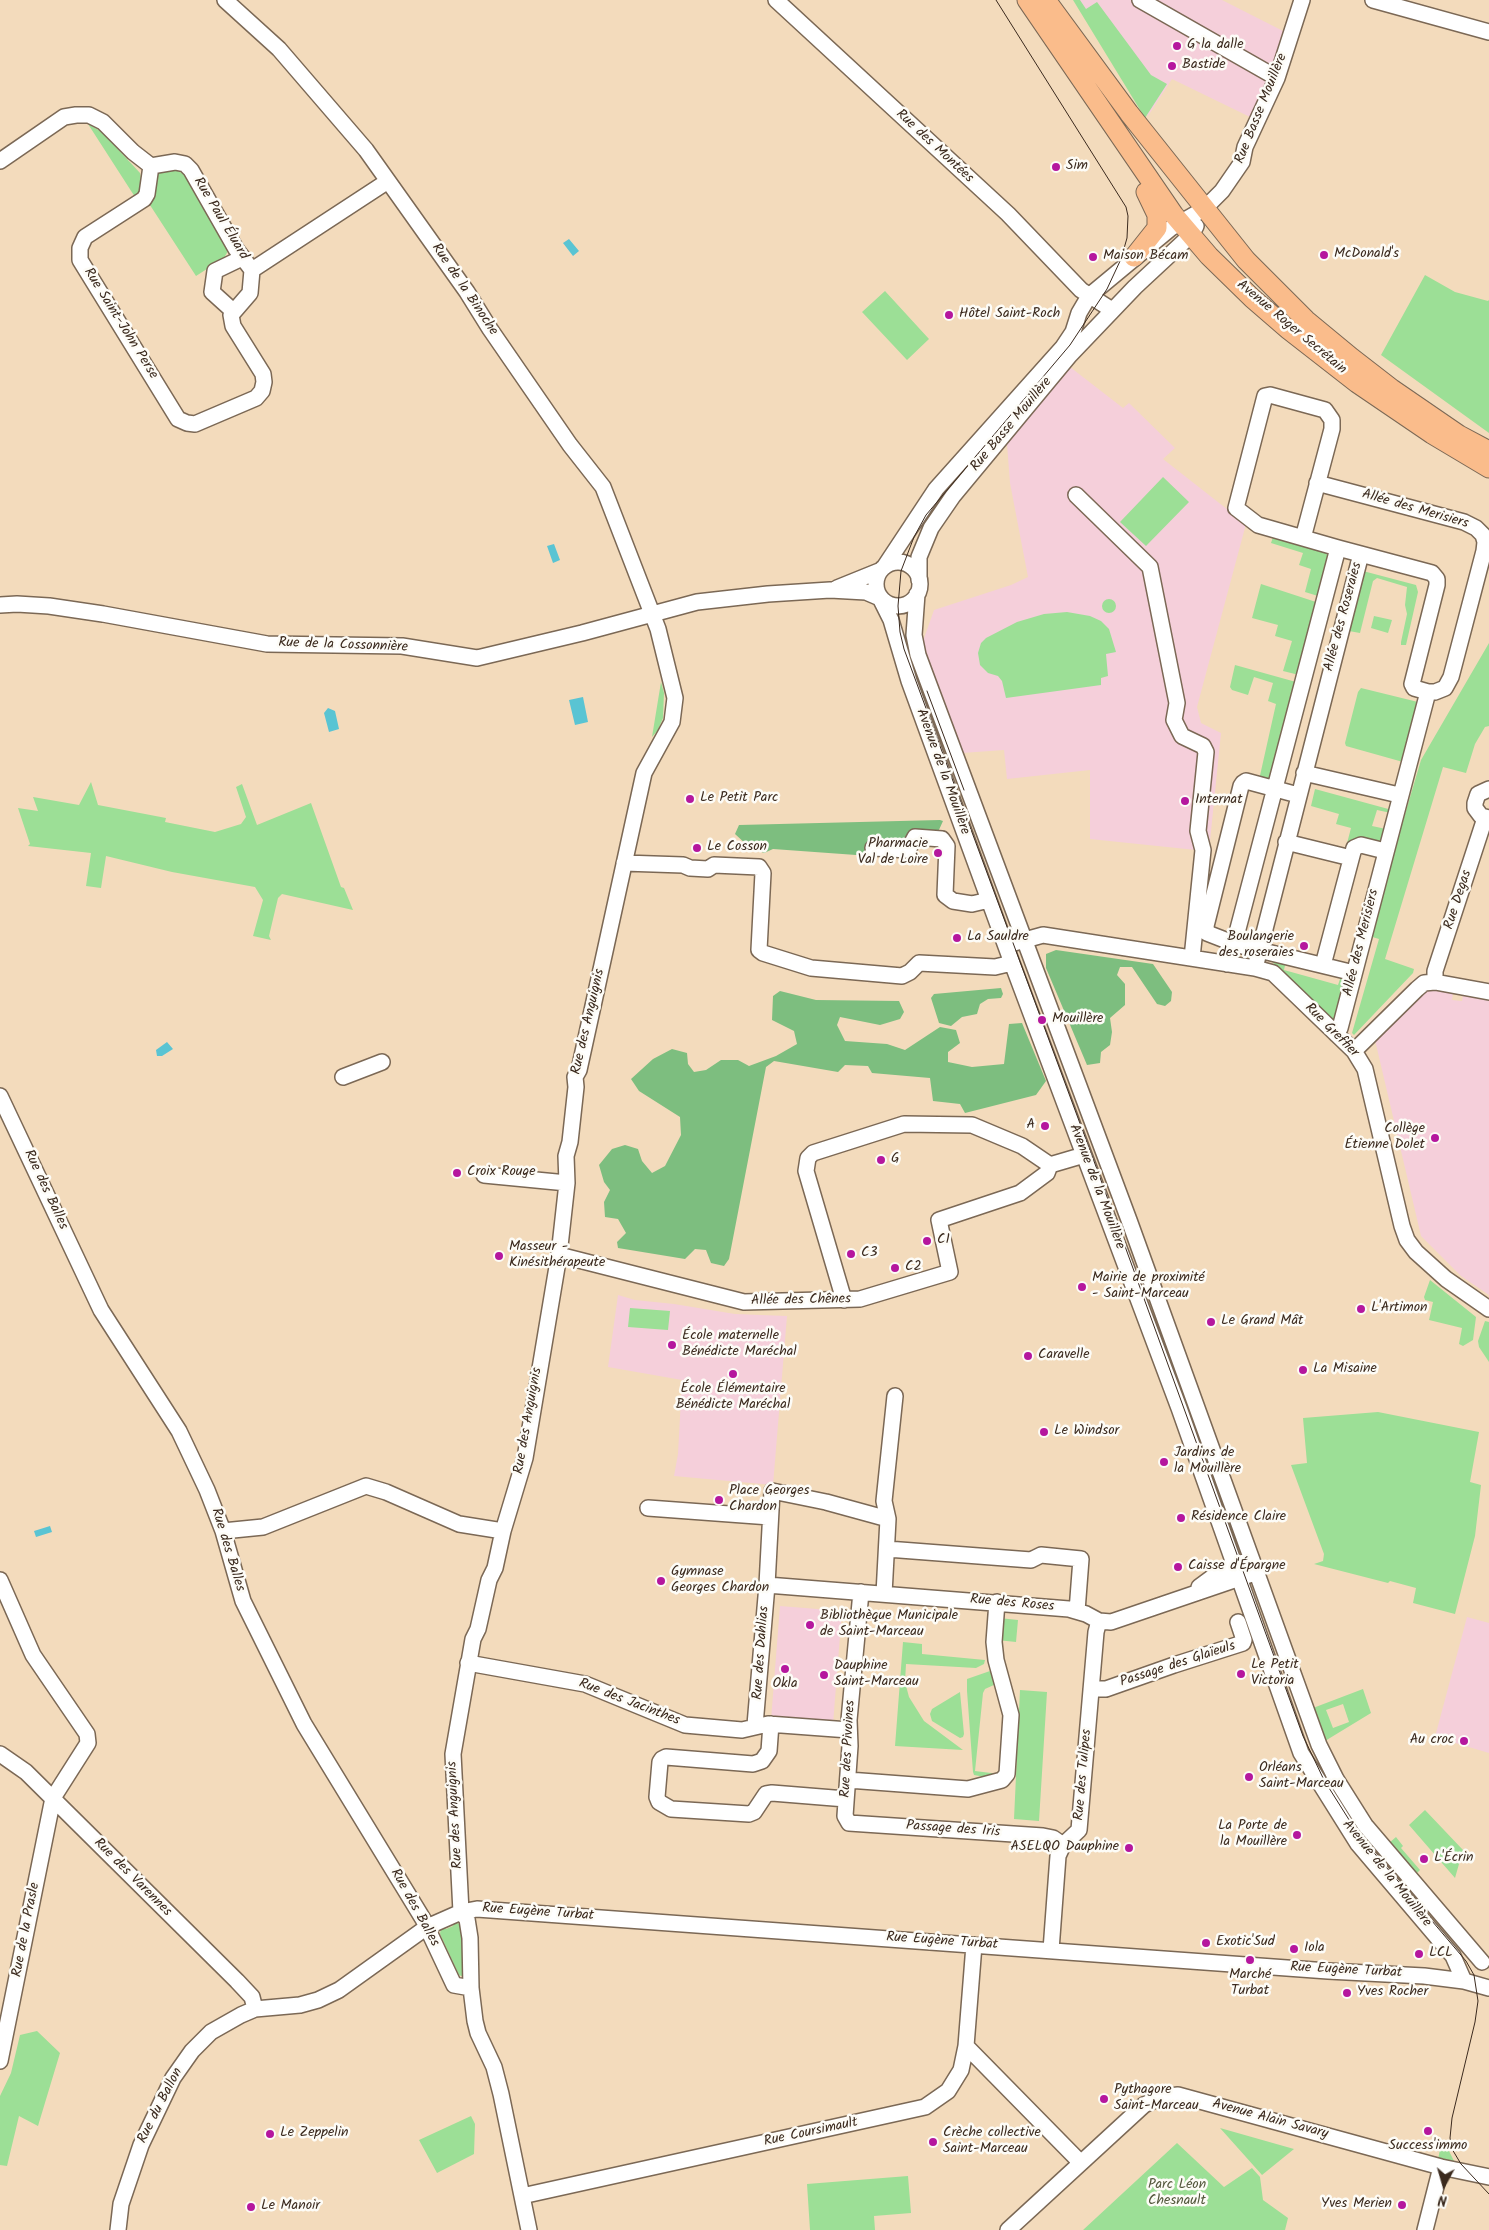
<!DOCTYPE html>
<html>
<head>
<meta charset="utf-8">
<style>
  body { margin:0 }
  #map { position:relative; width:1489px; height:2230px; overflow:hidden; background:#f3dbbc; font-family:Kalam,sans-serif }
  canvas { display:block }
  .north { position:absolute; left:1419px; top:2160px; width:50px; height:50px; -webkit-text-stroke:4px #fdfcf7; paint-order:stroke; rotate:186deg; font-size:14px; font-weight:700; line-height:20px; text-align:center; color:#3b2a1e }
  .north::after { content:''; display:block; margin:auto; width:18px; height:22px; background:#3b2a1e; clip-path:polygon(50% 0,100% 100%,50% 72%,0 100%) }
</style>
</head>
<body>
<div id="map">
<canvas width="1489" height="2230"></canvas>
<div class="north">N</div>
</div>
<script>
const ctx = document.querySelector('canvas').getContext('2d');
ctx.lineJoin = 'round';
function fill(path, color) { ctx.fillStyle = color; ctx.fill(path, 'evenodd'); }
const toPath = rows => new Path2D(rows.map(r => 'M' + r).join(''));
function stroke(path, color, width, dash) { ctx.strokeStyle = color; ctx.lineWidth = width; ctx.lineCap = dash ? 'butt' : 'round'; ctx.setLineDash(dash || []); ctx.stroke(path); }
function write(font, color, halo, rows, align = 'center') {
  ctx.font = font + ' Kalam,sans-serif'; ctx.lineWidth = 5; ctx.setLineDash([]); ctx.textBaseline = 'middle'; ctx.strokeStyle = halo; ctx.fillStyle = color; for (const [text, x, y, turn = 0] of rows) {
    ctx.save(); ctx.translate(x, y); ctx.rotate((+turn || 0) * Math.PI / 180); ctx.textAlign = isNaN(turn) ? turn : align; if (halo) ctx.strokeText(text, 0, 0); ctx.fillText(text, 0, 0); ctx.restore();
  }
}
fill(toPath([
  [1074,0,1222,0,1287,33,1272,72,1250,117,1172,79,1148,116],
  [1070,367,1123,408,1129,403,1175,448,1163,459,1246,524,1197,707,1201,723,1221,733,1199,949,1184,947,1196,850,1090,839,1090,770,1007,779,1004,750,962,753,922,644,934,610,1011,585,1028,577,1010,483,1007,444],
  [1431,990,1453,993,1452,1000,1462,1001,1463,994,1489,999,1489,1295,1461,1276,1421,1236,1375,1040,1423,992],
  [618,1295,635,1300,674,1304,735,1314,787,1316,773,1485,674,1476,678,1454,682,1380,608,1367],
  [780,1606,842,1611,833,1724,771,1720],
  [1467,1617,1489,1623,1489,1753,1435,1737]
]), '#f5cfda');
fill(toPath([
  [1073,0,1080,0,1086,9,1097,2,1151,75,1167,84,1145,118],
  [88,124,102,132,140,173,142,186,139,193,135,197],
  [173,168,185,175,227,243,228,251,224,258,196,276,148,202,157,173],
  [1425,275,1455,292,1488,301,1489,300,1489,433,1381,355],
  [885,291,929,339,907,360,862,312],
  [1163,477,1189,502,1146,546,1120,522],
  [1273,537,1326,552,1328,557,1318,596,1305,592,1311,569,1299,565,1303,553,1271,543],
  [1363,571,1416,585,1418,592,1406,645,1401,645,1401,642,1407,614,1405,605,1407,587,1377,578,1373,581,1360,633,1349,631],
  [1261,584,1316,602,1299,675,1283,671,1292,641,1275,636,1278,625,1252,618],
  '1102 606a7 7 0 1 1 14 0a7 7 0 1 1-14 0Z',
  [1067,612,1090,616,1101,621,1109,629,1116,652,1106,654,1108,676,1101,678,1101,685,1006,698,1002,681,998,676,988,673,980,665,978,653,981,643,986,638,1017,622,1044,614],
  [1374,616,1392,620,1388,633,1371,628],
  [1489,643,1489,726,1485,727,1475,744,1466,773,1443,767,1385,959,1414,969,1413,973,1354,1035,1352,1033,1379,939,1369,936,1421,760],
  [1235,665,1296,682,1272,781,1259,780,1276,704,1268,701,1273,683,1254,677,1248,695,1232,690,1230,687],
  [661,682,664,693,663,718,658,730,652,737],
  [1361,688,1418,702,1403,762,1346,746,1345,743,1358,692],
  [91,782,98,805,166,818,165,822,215,832,241,824,246,817,236,787,242,784,257,825,311,803,341,887,344,888,353,910,282,894,278,898,269,936,271,940,253,936,263,900,255,887,172,872,106,856,101,888,86,886,91,853,28,846,30,844,18,808,38,811,33,797,79,805],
  [1315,789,1392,810,1391,813,1377,810,1372,826,1386,829,1383,841,1345,851,1351,828,1336,824,1339,814,1311,806],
  [1270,960,1286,961,1284,970,1338,985,1341,976,1346,977,1336,1022],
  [1430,1280,1476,1317,1473,1340,1463,1346,1459,1344,1462,1328,1429,1320,1433,1302,1425,1300,1424,1297],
  [630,1308,670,1311,668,1330,628,1327],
  [1485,1321,1489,1322,1489,1362,1479,1347,1478,1341],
  [1378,1412,1479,1432,1470,1482,1481,1485,1475,1536,1455,1614,1413,1603,1416,1588,1390,1581,1388,1583,1314,1564,1323,1561,1324,1554,1291,1465,1307,1463,1303,1418],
  [999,1618,1018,1620,1016,1642,997,1640],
  [903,1642,922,1644,922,1654,985,1660,984,1664,976,1668,906,1664,905,1682,909,1697,924,1721,963,1750,895,1746],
  [990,1671,996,1684,985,1689,983,1693,975,1771,999,1774,990,1778,974,1775,973,1772,967,1691,967,1679],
  [1363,1689,1371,1713,1325,1741,1313,1708],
  [1343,1704,1349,1722,1333,1728,1326,1710],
  [1020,1690,1047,1692,1039,1821,1014,1819],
  [960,1692,964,1734,963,1737,960,1738,932,1721,930,1714,932,1709],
  [1425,1810,1463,1850,1455,1878,1409,1825],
  [1396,1837,1403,1846,1401,1848,1420,1870,1416,1874,1389,1843],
  [454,1923,463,1924,465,1932,461,1933,466,1974,464,1977,459,1975,440,1934,441,1927,446,1929,453,1926],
  [37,2031,60,2053,38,2126,19,2116,7,2166,0,2165,0,2096,11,2073,20,2035],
  [471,2116,475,2124,474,2154,437,2173,419,2140],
  [1220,2128,1294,2149,1262,2175],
  [1177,2143,1224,2187,1252,2168,1260,2177,1263,2200,1288,2218,1285,2230,1083,2230],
  [1440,2149,1448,2149,1456,2165,1438,2160],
  [908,2176,911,2213,874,2216,875,2230,810,2230,807,2184]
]), '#9cdf96');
fill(toPath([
  [940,820,943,821,938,832,909,835,902,843,879,855,870,856,773,849,764,853,748,846,735,834,739,825],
  [1056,950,1153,964,1172,992,1171,1001,1165,1006,1157,1004,1132,967,1120,967,1117,975,1125,984,1125,1005,1110,1018,1112,1032,1110,1045,1101,1052,1100,1063,1087,1065,1046,968,1046,954],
  [1001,988,1003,994,1001,998,988,999,980,1004,977,1014,962,1017,951,1026,939,1023,931,998,934,994],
  [780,991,816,1000,899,1001,904,1012,900,1019,880,1025,840,1017,837,1025,845,1041,887,1044,905,1050,940,1027,956,1030,960,1043,948,1052,948,1062,972,1067,1004,1064,1009,1024,1022,1023,1046,1081,1036,1095,965,1113,960,1104,933,1101,930,1078,872,1073,868,1066,845,1065,838,1072,774,1061,766,1067,729,1259,724,1266,711,1263,706,1250,695,1249,685,1259,618,1248,617,1242,626,1233,618,1219,605,1217,604,1202,610,1190,604,1182,599,1165,612,1149,625,1145,638,1149,642,1161,652,1173,665,1166,681,1135,680,1117,639,1091,631,1079,653,1059,672,1049,687,1053,688,1064,694,1072,706,1070,721,1060,738,1060,749,1066,776,1056,797,1044,794,1031,772,1020,773,996]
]), '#7dbe7f');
fill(toPath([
  [569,239,579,251,573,256,563,243],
  [554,544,560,560,553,563,547,546],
  [583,697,588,722,575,725,569,700],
  [328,708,335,711,339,729,329,732,324,713],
  [167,1042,173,1049,162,1056,157,1056,156,1050],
  [50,1526,52,1532,36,1537,34,1531]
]), '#59c4d3');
const minor = toPath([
  [225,0,279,49,366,150,467,292,490,329,570,445,603,487,658,629,675,698,672,722,644,773,579,1070,575,1077,576,1087,570,1142,566,1156,567,1183,559,1255,525,1458,503,1531,495,1568,489,1580,478,1629,473,1639,453,1754,461,1912,467,1919,470,1938,471,1988,475,2021,478,2033,494,2067,501,2094,529,2230],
  [776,0,1008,214,1081,290,1112,310],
  [1140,0,1277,78],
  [1373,0,1489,32],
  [0,161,64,117,76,115,89,115,103,122,133,152,151,166],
  [151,166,147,194,144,199,85,237,80,248,80,260,178,419,187,423,195,424,202,421,256,398,262,391,264,382,263,374,233,326,231,315,250,293,252,270],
  [151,166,175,162,185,164,191,170,236,249,252,270],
  [252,270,388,181],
  [233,311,212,292,215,271,242,258],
  [1076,495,1150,567,1177,703,1174,720,1182,736,1203,746,1206,752,1198,831,1203,850,1192,958],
  [1303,538,1332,429,1332,420,1325,410,1270,395,1265,396,1236,508,1258,525,1338,548,1432,573,1437,579,1437,585,1412,684,1414,688,1428,692,1435,692,1445,688,1451,677,1484,551,1485,542,1483,535,1476,528,1464,522,1317,483],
  '876 584a22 22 0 1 1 44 0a22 22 0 1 1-44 0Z',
  [885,566,936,489,1063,347,1073,332,1079,313,1089,296,1171,228,1204,209,1222,191,1242,162,1245,147,1277,78,1302,0],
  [919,580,919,557,931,528,953,496,1070,355,1135,287,1191,235,1196,226],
  [837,588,879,571],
  [917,594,914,635,918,655,1129,1220,1319,1745,1336,1779,1365,1825,1482,1962],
  [880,598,891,620,909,681,1012,963,1179,1408,1301,1753,1358,1844,1453,1956,1464,1981],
  [0,605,17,604,49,606,103,614,267,644,402,646,477,658,582,633,697,602,768,594,830,590,866,592,880,598],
  [1304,773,1399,795],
  [1489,789,1478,794,1475,803,1475,808,1481,816,1489,818],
  [1286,842,1351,858],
  [873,848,908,850,915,837,942,839,947,846,945,895,953,901,972,904,989,900],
  [624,863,683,865,690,868,708,869,714,865,759,867,763,873,759,950,763,953,811,968,902,976,910,972,919,963,995,967,1012,963],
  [1014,943,1043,935,1255,968,1273,973,1354,1051,1365,1069,1402,1226,1407,1240,1416,1252,1446,1279,1489,1309],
  [1234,944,1354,973],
  [1230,946,1225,940,1207,933,1206,926,1241,786,1243,783,1246,781,1298,795],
  [1227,964,1230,946,1234,944,1338,548],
  [1323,965,1354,848,1361,845,1385,851],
  [1255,968,1361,554],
  [1435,982,1435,971,1485,818],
  [1336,1034,1340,1028,1428,692],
  [1354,1051,1417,989,1424,983,1435,982,1489,992],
  [343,1077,382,1062],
  [0,1096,101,1310,179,1431,207,1490,223,1531,243,1601,304,1724,423,1919,454,1985,471,1988],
  [484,1175,567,1183],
  [559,1255,744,1302,860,1299,950,1272,939,1220,1020,1193,1047,1173,1050,1165,1084,1155],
  [844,1300,806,1171,808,1158,813,1153,904,1124,972,1125,1022,1146,1050,1165],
  [648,1508,770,1517],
  [223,1531,263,1527,366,1486,386,1492,459,1524,503,1531],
  [887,1549,1031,1560,1041,1555,1081,1559,1077,1611],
  [0,1580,33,1655,87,1734,88,1743,53,1798,0,2061],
  [767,1585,1069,1609,1086,1614,1099,1621,1111,1622,1249,1575],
  [1199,1587,1222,1570,1244,1562],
  [861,1592,849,1720,850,1746,845,1816,849,1823,1043,1836,1053,1838,1063,1845],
  [884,1594,888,1519,884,1501,895,1396],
  [468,1663,585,1684,685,1725,742,1730,768,1724,849,1730],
  [1091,1689,1106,1689,1174,1665,1243,1643,1244,1640,1238,1622],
  [771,1724,769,1751,762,1761,753,1764,666,1757,662,1759,660,1762,657,1797,659,1802,671,1809,749,1814,754,1812,766,1794,772,1793,846,1799],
  [755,1725,767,1585,772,1491,826,1502,888,1519],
  [0,1754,26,1772,237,1981,252,1997,255,2009],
  [848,1780,968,1789,1002,1780,1007,1774,1011,1715,996,1660,994,1642,997,1602],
  [1051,1950,1058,1856,1063,1845,1079,1830,1096,1632,1099,1621],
  [966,2046,1081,2163],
  [522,2196,925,2107,948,2091,961,2070,966,2046,974,1945],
  [118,2230,121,2204,141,2145,173,2078,192,2051,211,2032,241,2015,255,2009,300,2005,318,2000,339,1990,427,1927,461,1912,477,1909,1328,1971,1424,1976,1464,1981,1489,1988],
  [1008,2230,1144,2105,1161,2097,1178,2095,1441,2167,1489,2177],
  [1425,2230,1441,2167]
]);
const major = toPath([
  [1027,0,1174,215,1209,256,1252,298,1289,330,1357,383,1432,434,1489,468],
  [1046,0,1129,113,1246,260,1306,320,1352,358,1392,389,1459,435,1489,451],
  [1134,257,1157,228,1157,215,1146,192]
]);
stroke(minor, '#7b6855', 18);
stroke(major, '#7b6855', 21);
stroke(minor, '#fff', 15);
stroke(major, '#fabc8b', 19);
stroke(toPath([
  [996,0,1126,207,1128,216,1127,238,1121,259,1107,289,1070,345,926,515,914,537,901,571,898,606,900,632,904,649,1098,1172,1303,1736,1324,1780,1358,1834,1466,1961,1474,1975,1478,2001,1475,2022,1452,2118,1450,2138,1452,2149,1461,2164,1489,2194],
  [927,691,964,790]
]), '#3b2a1e', 1);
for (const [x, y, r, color] of [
  [1177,46,5,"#b5179e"],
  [1172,66,5,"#b5179e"],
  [1056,167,5,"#b5179e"],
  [1324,255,5,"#b5179e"],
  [1093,257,5,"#b5179e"],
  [949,315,5,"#b5179e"],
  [690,799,5,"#b5179e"],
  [1185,801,5,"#b5179e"],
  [697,848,5,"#b5179e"],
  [938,853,5,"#b5179e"],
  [957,938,5,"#b5179e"],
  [1304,946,5,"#b5179e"],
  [1042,1020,5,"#b5179e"],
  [1045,1126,5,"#b5179e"],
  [1435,1138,5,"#b5179e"],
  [881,1160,5,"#b5179e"],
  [457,1173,5,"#b5179e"],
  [927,1241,5,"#b5179e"],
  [851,1254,5,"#b5179e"],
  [499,1256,5,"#b5179e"],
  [895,1268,5,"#b5179e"],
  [1082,1287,5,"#b5179e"],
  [1361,1309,5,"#b5179e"],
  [1211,1322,5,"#b5179e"],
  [672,1345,5,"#b5179e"],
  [1028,1356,5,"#b5179e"],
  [1303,1370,5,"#b5179e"],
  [733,1374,5,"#b5179e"],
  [1044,1432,5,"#b5179e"],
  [1164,1462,5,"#b5179e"],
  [719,1500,5,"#b5179e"],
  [1181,1518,5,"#b5179e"],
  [1178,1567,5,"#b5179e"],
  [661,1581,5,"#b5179e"],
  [810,1625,5,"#b5179e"],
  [785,1669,5,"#b5179e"],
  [1241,1674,5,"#b5179e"],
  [824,1675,5,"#b5179e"],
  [1464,1741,5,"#b5179e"],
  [1249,1777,5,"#b5179e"],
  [1297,1835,5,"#b5179e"],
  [1129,1848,5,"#b5179e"],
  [1424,1859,5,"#b5179e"],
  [1206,1943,5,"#b5179e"],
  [1294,1949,5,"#b5179e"],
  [1419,1954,5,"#b5179e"],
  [1250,1960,5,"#b5179e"],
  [1347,1993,5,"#b5179e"],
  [1104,2099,5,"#b5179e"],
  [1428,2131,5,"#b5179e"],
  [270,2134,5,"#b5179e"],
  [933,2142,5,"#b5179e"],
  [1402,2205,5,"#b5179e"],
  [251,2207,5,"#b5179e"]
]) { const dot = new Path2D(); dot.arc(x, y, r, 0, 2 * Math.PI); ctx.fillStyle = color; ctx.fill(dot); stroke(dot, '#fdfcf7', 2); }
write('14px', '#3b2a1e', '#fdfcf7', [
  ["G la dalle",1187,46],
  ["Bastide",1182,66],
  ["Sim",1066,167],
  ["McDonald's",1334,255],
  ["Maison Bécam",1103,257],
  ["Hôtel Saint-Roch",959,315],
  ["Le Petit Parc",700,799],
  ["Internat",1195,801],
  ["Pharmacie",928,845,"right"],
  ["Val de Loire",928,861,"right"],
  ["Le Cosson",707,848],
  ["La Sauldre",967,938],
  ["Boulangerie",1294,938,"right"],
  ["des roseraies",1294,954,"right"],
  ["Mouillère",1052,1020],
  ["A",1035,1126,"right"],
  ["Collège",1425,1130,"right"],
  ["Étienne Dolet",1425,1146,"right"],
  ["G",891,1160],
  ["Croix Rouge",467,1173],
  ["C1",937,1241],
  ["Masseur -",509,1248],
  ["Kinésithérapeute",509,1264],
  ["C3",861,1254],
  ["C2",905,1268],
  ["Mairie de proximité",1092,1279],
  ["- Saint-Marceau",1092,1295],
  ["L'Artimon",1371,1309],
  ["Le Grand Mât",1221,1322],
  ["École maternelle",682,1337],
  ["Bénédicte Maréchal",682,1353],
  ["Caravelle",1038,1356],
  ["La Misaine",1313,1370],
  ["École Élémentaire",733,1390,"center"],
  ["Bénédicte Maréchal",733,1406,"center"],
  ["Le Windsor",1054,1432],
  ["Jardins de",1174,1454],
  ["la Mouillère",1174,1470],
  ["Place Georges",729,1492],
  ["Chardon",729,1508],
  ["Résidence Claire",1191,1518],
  ["Caisse d'Épargne",1188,1567],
  ["Gymnase",671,1573],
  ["Georges Chardon",671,1589],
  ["Bibliothèque Municipale",820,1617],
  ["de Saint-Marceau",820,1633],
  ["Le Petit",1251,1666],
  ["Victoria",1251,1682],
  ["Dauphine",834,1667],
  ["Saint-Marceau",834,1683],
  ["Okla",785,1685,"center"],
  ["Au croc",1454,1741,"right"],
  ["Orléans",1259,1769],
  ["Saint-Marceau",1259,1785],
  ["La Porte de",1287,1827,"right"],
  ["la Mouillère",1287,1843,"right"],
  ["ASELQO Dauphine",1119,1848,"right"],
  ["L'Écrin",1434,1859],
  ["Exotic'Sud",1216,1943],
  ["Iola",1304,1949],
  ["LCL",1429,1954],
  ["Marché",1250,1976,"center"],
  ["Turbat",1250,1992,"center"],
  ["Yves Rocher",1357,1993],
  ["Pythagore",1114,2091],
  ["Saint-Marceau",1114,2107],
  ["Le Zeppelin",280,2134],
  ["Crèche collective",943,2134],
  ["Saint-Marceau",943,2150],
  ["Success'immo",1428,2147,"center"],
  ["Yves Merien",1392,2205,"right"],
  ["Le Manoir",261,2207]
], 'left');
write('14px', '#3b2a1e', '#fdfcf7', [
  ["Rue Basse Mouillère",1262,109,-68],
  ["Rue des Montées",934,147,43],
  ["Rue Paul Éluard",220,219,59],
  ["Rue de la Binoche",464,290,56],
  ["Rue Saint-John Perse",120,324,58],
  ["Avenue Roger Secrétain",1291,328,40],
  ["Rue Basse Mouillère",1012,425,-50],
  ["Allée des Merisiers",1415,510,16],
  ["Allée des Roseraies",1344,617,-75],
  ["Rue de la Cossonnière",343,646,2],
  ["Avenue de la Mouillère",942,772,70],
  ["Rue Degas",1459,900,-72],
  ["Allée des Merisiers",1362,943,-76],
  ["Rue des Anguignis",589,1022,-77],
  ["Rue Greffier",1331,1031,45],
  ["Avenue de la Mouillère",1096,1187,69],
  ["Rue des Balles",45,1190,65],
  ["Allée des Chênes",801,1301,-1],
  ["Rue des Anguignis",529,1421,-80],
  ["Rue des Balles",227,1550,73],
  ["Rue des Roses",1012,1604,5],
  ["Rue des Dahlias",762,1653,-86],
  ["Passage des Glaïeuls",1178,1665,-18],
  ["Rue des Jacinthes",629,1703,21],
  ["Rue des Pivoines",849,1749,-87],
  ["Rue des Tulipes",1084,1775,-85],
  ["Rue des Anguignis",456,1815,-93],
  ["Passage des Iris",953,1830,4],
  ["Avenue de la Mouillère",1386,1874,51],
  ["Rue des Varennes",132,1878,45],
  ["Rue des Balles",414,1908,61],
  ["Rue Eugène Turbat",538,1913,4],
  ["Rue de la Prasle",27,1930,-79],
  ["Rue Eugène Turbat",942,1942,4],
  ["Rue Eugène Turbat",1346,1971,3],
  ["Rue du Ballon",161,2106,-63],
  ["Avenue Alain Savary",1270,2120,15],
  ["Rue Coursimault",811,2133,-12]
]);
write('14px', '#53573c', '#fdfcf7', [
  ["Parc Léon",1177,2186],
  ["Chesnault",1177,2202]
]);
</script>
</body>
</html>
